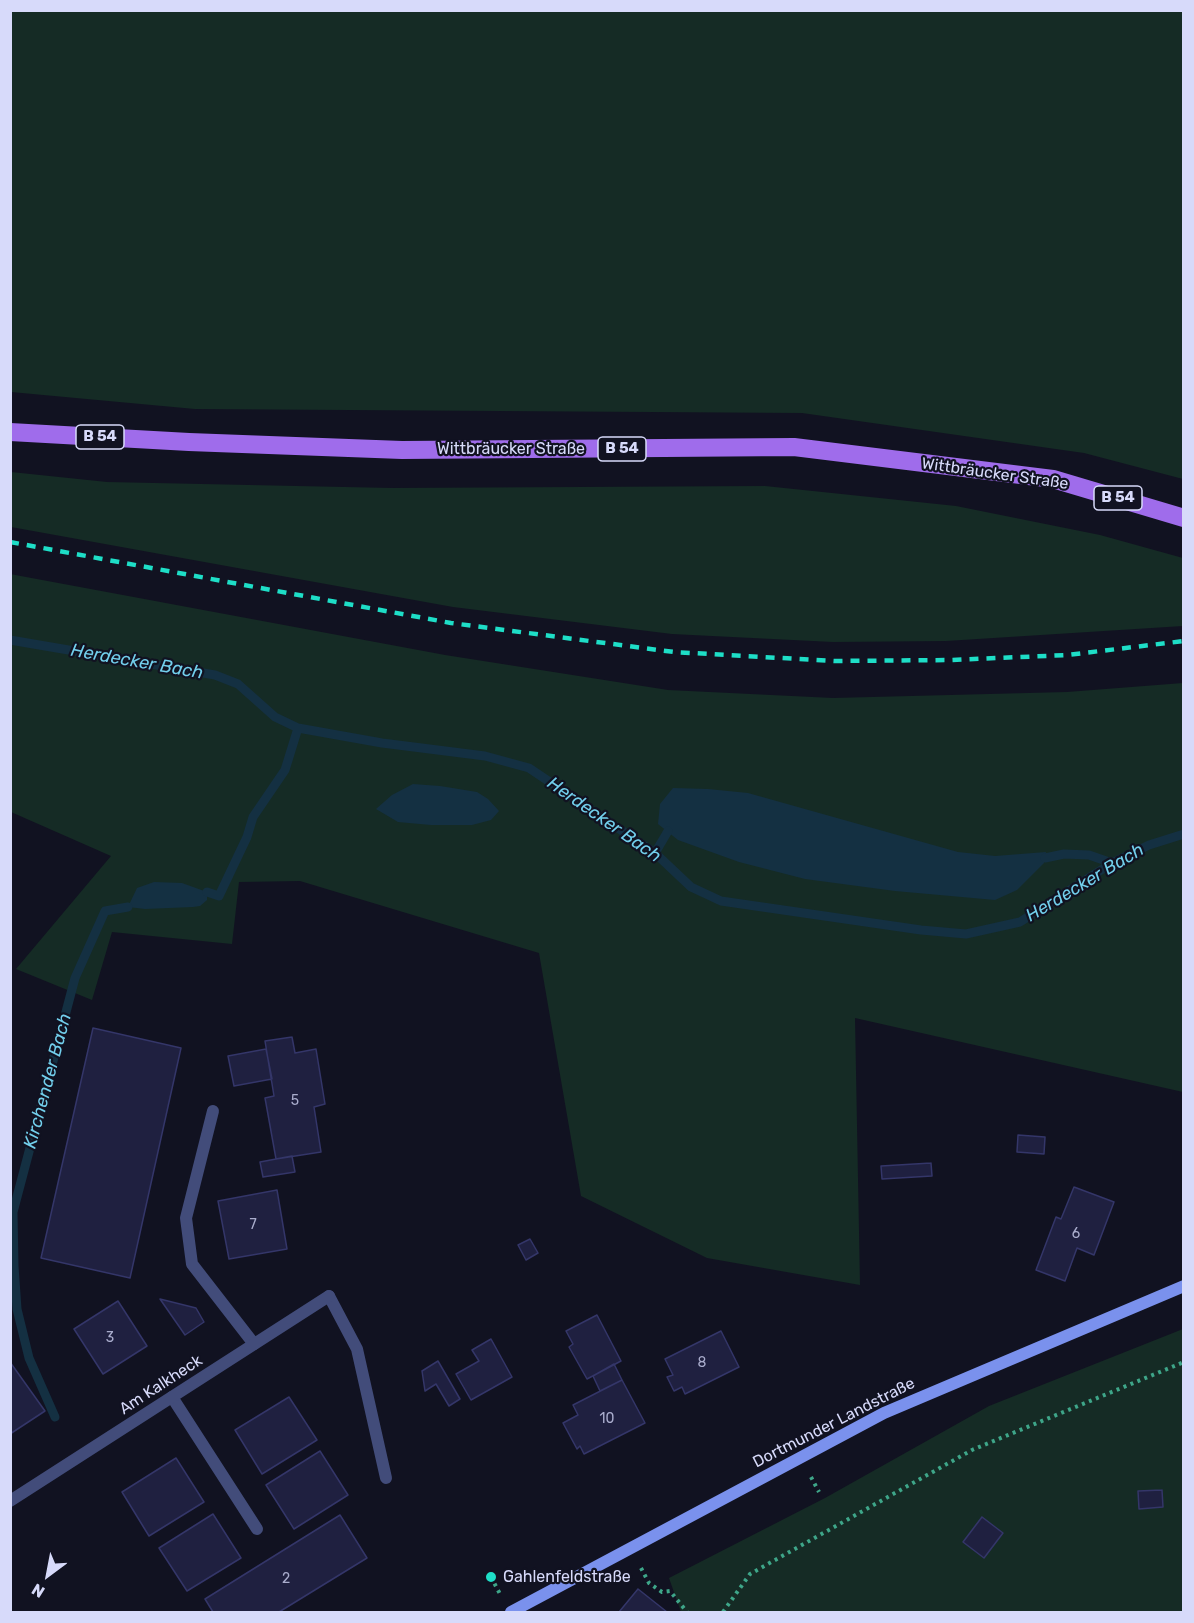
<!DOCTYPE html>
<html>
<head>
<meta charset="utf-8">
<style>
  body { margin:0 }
  #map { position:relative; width:1194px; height:1623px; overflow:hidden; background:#111221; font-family:Rubik,sans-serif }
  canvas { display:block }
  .frame { position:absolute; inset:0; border:12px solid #d7dafa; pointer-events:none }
  .north { position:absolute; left:18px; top:1545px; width:60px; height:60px; -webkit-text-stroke:4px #111221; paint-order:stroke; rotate:212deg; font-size:16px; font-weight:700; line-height:24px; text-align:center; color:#d7dafa }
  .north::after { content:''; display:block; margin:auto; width:21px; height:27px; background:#d7dafa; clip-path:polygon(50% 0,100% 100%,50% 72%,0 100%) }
</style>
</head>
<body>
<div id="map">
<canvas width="1194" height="1623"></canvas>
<div class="frame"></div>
<div class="north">N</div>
</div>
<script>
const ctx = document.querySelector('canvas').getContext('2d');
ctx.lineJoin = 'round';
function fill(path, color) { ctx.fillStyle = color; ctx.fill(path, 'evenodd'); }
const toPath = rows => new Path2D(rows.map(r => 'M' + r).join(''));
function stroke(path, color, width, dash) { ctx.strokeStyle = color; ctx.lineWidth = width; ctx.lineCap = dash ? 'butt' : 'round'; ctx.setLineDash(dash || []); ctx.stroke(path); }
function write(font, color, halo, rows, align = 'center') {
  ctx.font = font + ' Rubik,sans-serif'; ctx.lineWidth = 4.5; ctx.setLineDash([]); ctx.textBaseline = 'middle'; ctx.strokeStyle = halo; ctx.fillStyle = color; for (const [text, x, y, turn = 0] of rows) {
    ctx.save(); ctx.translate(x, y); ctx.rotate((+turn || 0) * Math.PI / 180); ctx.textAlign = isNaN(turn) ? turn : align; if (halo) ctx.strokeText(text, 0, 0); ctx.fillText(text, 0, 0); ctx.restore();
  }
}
fill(toPath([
  [10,11,1183,11,1183,479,1084,453,802,413,195,409,11,392],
  [11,472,107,482,392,488,765,486,956,506,1100,535,1183,558,1183,626,946,641,833,642,672,634,453,607,11,527],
  [10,574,445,655,668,690,833,698,1067,692,1183,683,1183,1092,855,1018,860,1285,707,1258,581,1196,539,953,300,881,239,882,232,944,112,932,92,1000,16,969,111,856,11,812],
  [1183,1329,1183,1612,681,1612,669,1578,825,1498,989,1406]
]), '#152b25');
fill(toPath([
  [413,784,440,786,477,792,488,799,499,811,491,820,472,825,431,825,398,822,376,809,392,795],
  [673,788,708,789,748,793,958,852,995,856,1046,852,1044,863,1017,890,995,900,895,891,805,879,739,862,678,840,658,824,660,804],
  [154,882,182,883,207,892,207,900,200,906,193,907,145,909,128,907,137,888]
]), '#143042');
stroke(toPath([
  [10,640,215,675,238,684,275,717,298,728,382,743,485,756,529,768,655,853,691,887,721,901,921,930,966,934,1020,922,1112,863,1149,845,1184,834],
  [655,853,668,831],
  [1045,858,1064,854,1089,855,1112,863],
  [207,892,219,896,247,837,253,817,285,770,298,728],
  [55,1417,29,1358,17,1309,14,1266,13,1212,75,978,105,911,128,907]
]), '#143042', 9);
const building = toPath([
  [93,1028,181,1048,130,1278,41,1258,93,1028],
  [292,1037,295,1053,316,1049,325,1104,314,1107,321,1152,276,1159,265,1098,274,1096,265,1041,292,1037],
  [266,1049,272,1079,234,1086,228,1056,266,1049],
  [1018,1135,1045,1137,1044,1154,1017,1152,1018,1135],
  [292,1156,295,1172,263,1177,260,1162,292,1156],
  [931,1163,932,1176,882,1179,881,1166,931,1163],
  [1074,1187,1114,1202,1094,1255,1077,1248,1065,1281,1036,1270,1056,1217,1061,1219,1074,1187],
  [277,1190,287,1249,229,1259,218,1201,277,1190],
  [530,1239,538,1253,526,1260,518,1245,530,1239],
  [160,1299,196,1308,204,1322,185,1335,160,1299],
  [118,1301,147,1346,103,1374,74,1329,118,1301],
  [597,1315,621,1361,587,1379,569,1347,573,1344,566,1331,597,1315],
  [721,1331,739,1367,685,1394,682,1387,674,1391,667,1377,673,1375,665,1359,721,1331],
  [491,1339,512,1377,471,1400,456,1374,479,1361,472,1350,491,1339],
  [438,1361,460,1399,449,1406,436,1384,425,1391,422,1371,438,1361],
  [10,1362,45,1411,10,1434,10,1362],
  [614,1364,622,1380,600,1391,593,1376,614,1364],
  [622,1380,645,1423,584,1454,580,1446,577,1449,563,1423,578,1415,573,1405,622,1380],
  [289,1397,317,1440,262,1474,235,1430,289,1397],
  [320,1451,348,1495,294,1529,266,1485,320,1451],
  [176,1458,204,1502,149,1536,122,1492,176,1458],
  [1162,1490,1163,1507,1139,1509,1138,1491,1162,1490],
  [213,1514,241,1558,187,1591,159,1548,213,1514],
  [340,1515,367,1558,279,1612,213,1612,205,1599,340,1515],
  [982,1517,1003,1533,984,1558,963,1542,982,1517],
  [638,1589,667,1612,619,1612,638,1589]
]);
fill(building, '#1f2040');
stroke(building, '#343669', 1.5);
stroke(toPath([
  [811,1477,819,1492],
  [641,1568,649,1583,662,1592,670,1591,687,1612],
  [491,1577,500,1594],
  [723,1612,750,1574,972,1450,1184,1362]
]), '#3ea689', 4, [3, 4.5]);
stroke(toPath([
  [213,1111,186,1218,192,1264,254,1344],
  [329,1296,357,1349,386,1478],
  [172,1397,257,1529]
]), '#424c7a', 12);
stroke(toPath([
  [10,1501,329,1296]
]), '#424c7a', 12);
stroke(toPath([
  [511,1612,884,1413,1184,1286]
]), '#7a91ed', 12);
stroke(toPath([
  [10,432,189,442,402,450,794,447,1053,479,1184,518]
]), '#9f6ceb', 18);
stroke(toPath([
  [10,542,451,623,674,652,834,661,952,660,1067,655,1184,641]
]), '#1edec7', 4.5, [9, 8]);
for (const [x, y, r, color] of [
  [491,1577,6,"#1edec7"]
]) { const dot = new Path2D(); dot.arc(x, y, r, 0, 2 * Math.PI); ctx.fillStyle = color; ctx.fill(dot); stroke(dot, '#111221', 2); }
write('14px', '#a9accc', null, [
  ["5",295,1101],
  ["7",253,1225],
  ["6",1076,1234],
  ["3",110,1338],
  ["8",702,1363],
  ["10",607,1419],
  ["2",286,1579]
]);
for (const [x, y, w] of [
  [100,437,48],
  [622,449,48],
  [1118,498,48]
]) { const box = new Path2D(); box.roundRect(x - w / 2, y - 12, w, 24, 4.5); ctx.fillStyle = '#111221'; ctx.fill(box); stroke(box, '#d7dafa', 1.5); }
write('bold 15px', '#d7dafa', null, [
  ["B 54",100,437],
  ["B 54",622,449],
  ["B 54",1118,498]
]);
write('16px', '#d7dafa', '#111221', [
  ["Wittbräucker Straße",511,449],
  ["Wittbräucker Straße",995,474,8],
  ["Am Kalkheck",161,1385,-33],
  ["Dortmunder Landstraße",834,1423,-27]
]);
write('16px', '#d7dafa', '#111221', [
  ["Gahlenfeldstraße",503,1577]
], 'left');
write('italic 18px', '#72cfec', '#111221', [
  ["Herdecker Bach",137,662,10],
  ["Herdecker Bach",604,820,35],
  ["Herdecker Bach",1085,883,-31],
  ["Kirchender Bach",48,1081,-75]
]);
</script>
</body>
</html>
